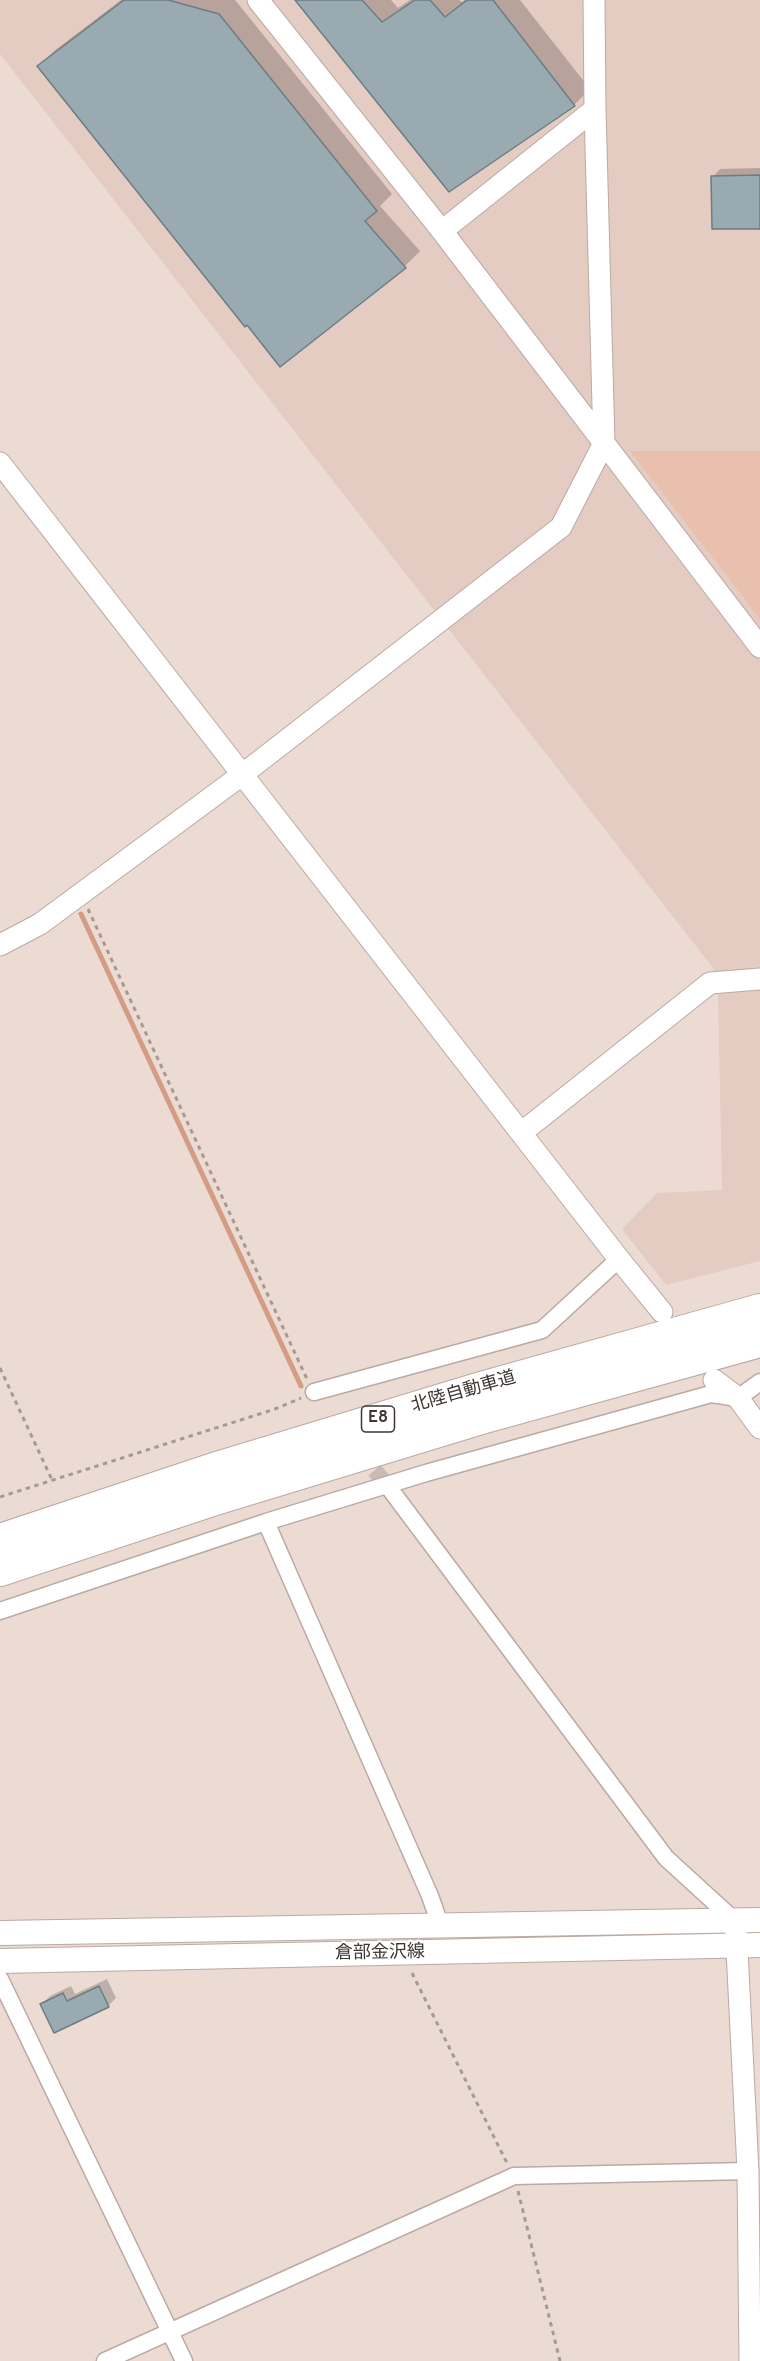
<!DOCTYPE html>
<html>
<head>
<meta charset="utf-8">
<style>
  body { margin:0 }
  canvas { display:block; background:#ecdbd3 }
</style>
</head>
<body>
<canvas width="760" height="2361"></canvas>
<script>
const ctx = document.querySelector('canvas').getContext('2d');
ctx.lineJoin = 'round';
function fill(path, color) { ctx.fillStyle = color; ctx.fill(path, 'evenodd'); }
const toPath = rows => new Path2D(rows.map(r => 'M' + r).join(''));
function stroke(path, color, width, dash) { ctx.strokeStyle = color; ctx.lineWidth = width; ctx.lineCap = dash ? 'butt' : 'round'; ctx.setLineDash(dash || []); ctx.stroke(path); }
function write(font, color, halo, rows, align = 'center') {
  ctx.font = font + ' Overpass,"Noto Sans JP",sans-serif'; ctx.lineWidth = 4.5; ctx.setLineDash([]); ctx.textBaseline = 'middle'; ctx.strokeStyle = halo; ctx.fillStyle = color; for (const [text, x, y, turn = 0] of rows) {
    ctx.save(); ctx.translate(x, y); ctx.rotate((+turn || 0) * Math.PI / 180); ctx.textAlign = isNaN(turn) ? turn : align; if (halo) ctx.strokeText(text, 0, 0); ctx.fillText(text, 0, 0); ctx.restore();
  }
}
fill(toPath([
  [0,0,760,0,760,1261,666,1285,622,1229,657,1193,722,1190,718,992,713,968,0,54]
]), '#e5ccc2');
fill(toPath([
  [630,451,760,451,760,619]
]), '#e9c0ae');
fill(toPath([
  [121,0,235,0,392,194,380,206,420,251,405,266,39,66,54,51],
  [297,0,391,0,398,8,410,0,459,0,462,2,465,0,520,0,590,89,574,105,449,190],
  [760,168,760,227,713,177,720,169],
  [107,1979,116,1998,108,2006,42,2004,50,1996,71,1986,75,1994]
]), '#0003');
stroke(toPath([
  [81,914,301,1386]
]), '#d39d84', 5);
const building = toPath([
  [124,0,168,0,219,14,377,211,365,221,406,268,280,367,247,325,245,327,37,66,124,0],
  [295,0,362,0,382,22,415,0,430,0,445,17,467,0,493,0,575,106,449,192,295,0],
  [760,175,760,229,712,229,711,176,760,175],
  [99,1986,109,2007,54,2033,40,2004,63,1993,67,2001,99,1986]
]);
fill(building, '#99abb1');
stroke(building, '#6c7d83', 1.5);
stroke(toPath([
  [359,1452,387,1485]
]), '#c9bab3', 16, [16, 8]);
const minor = toPath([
  [314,1392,542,1330,619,1259],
  [387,1485,666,1858,735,1921],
  [266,1522,430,1896,441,1927],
  [0,1611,266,1522,426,1473,711,1394,738,1398,760,1382],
  [0,1979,184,2361],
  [105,2361,514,2176,748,2171]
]);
const tertiary = toPath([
  [258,0,442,231,760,647],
  [442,231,595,109,594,0],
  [0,463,619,1259,662,1312],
  [0,945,40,924,243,774,561,527,604,443,595,109],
  [521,1133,710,983,760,979],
  [714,1380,738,1398,760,1428],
  [736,1930,748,2171,750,2361]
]);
const secondary = toPath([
  [0,1933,760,1920],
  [0,1961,760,1945]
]);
const motorway = toPath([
  [0,1540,220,1467,481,1388,760,1310],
  [0,1570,212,1500,488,1416,760,1341]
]);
stroke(minor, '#baaaa2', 19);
stroke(tertiary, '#baaaa2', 23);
stroke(secondary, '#baaaa2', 26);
stroke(motorway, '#baaaa2', 34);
stroke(toPath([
  [88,909,307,1379],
  [0,1368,52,1480],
  [0,1497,275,1409,301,1398],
  [412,1973,507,2163],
  [518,2191,560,2361]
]), '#a79a94', 3, [4.5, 4.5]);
stroke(minor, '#fff', 16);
stroke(tertiary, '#fff', 21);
stroke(secondary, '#fff', 24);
stroke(motorway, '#fff', 32);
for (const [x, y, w] of [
  [378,1419,33]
]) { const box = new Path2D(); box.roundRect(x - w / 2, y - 13, w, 26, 4.5); ctx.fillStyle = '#fff'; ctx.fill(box); stroke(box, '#3d3633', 1.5); }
write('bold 16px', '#3d3633', null, [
  ["E8",378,1419]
]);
write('18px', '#3d3633', '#fff', [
  ["北陸自動車道",464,1393,-16],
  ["倉部金沢線",380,1954,-1]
]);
</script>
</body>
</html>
